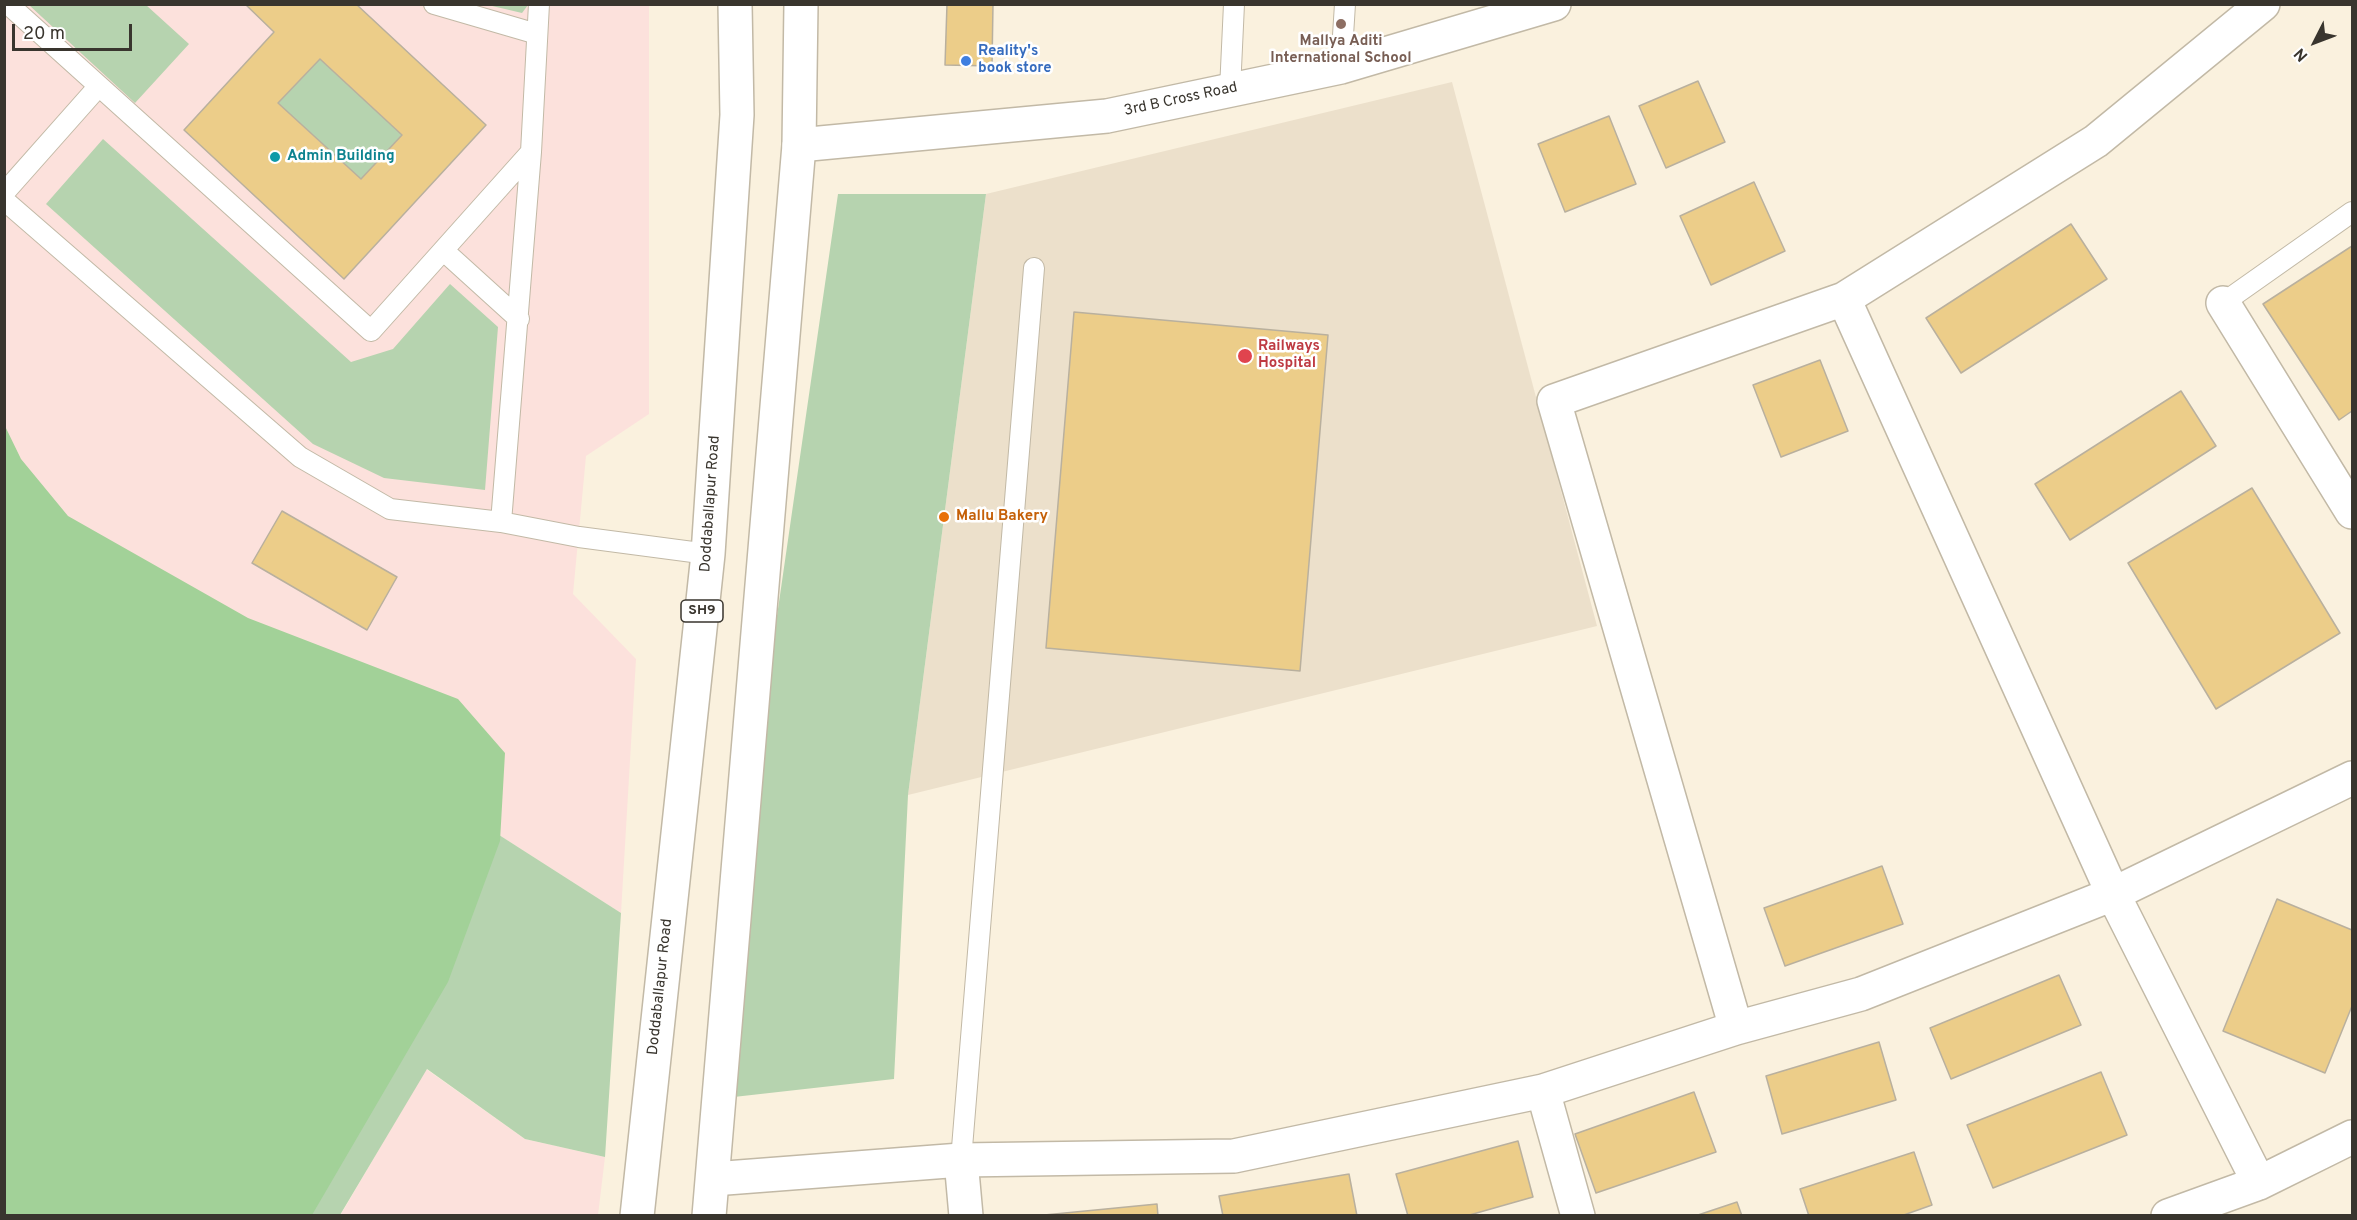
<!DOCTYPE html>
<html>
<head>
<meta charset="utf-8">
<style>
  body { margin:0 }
  #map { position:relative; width:2357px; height:1220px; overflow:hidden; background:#faf1de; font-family:Overpass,sans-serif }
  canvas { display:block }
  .frame { position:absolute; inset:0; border:6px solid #39352e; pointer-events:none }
  .north { position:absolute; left:2285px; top:12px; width:60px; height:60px; -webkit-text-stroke:4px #fff; paint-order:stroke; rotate:228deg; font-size:16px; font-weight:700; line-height:24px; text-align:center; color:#39352e }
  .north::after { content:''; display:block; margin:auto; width:21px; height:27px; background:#39352e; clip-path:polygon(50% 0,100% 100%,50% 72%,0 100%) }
  .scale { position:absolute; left:12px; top:24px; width:120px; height:27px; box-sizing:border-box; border:3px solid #39352e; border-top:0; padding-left:8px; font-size:18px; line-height:21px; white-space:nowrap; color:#39352e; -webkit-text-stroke:4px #fff; paint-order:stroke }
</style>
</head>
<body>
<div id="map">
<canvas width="2357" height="1220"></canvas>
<div class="frame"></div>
<div class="north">N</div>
<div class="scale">20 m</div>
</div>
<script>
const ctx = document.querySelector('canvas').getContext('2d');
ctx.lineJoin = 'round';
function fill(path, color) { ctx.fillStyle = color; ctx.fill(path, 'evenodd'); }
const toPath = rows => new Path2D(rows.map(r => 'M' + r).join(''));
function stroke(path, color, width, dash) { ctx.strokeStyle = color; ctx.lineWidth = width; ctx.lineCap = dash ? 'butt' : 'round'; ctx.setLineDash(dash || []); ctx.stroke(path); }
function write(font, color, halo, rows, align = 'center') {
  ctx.font = font + ' Overpass,sans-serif'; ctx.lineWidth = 5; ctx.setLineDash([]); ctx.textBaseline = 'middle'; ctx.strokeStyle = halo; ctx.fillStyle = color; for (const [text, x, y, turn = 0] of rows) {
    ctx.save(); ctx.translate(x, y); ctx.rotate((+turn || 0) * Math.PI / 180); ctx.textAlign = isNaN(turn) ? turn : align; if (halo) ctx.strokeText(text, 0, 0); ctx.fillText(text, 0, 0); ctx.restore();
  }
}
fill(toPath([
  [5,5,649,5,649,414,586,456,573,594,636,659,621,913,47,546,5,573],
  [426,1069,525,1139,605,1157,598,1215,340,1216]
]), '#fce1dc');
fill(toPath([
  [1452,82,1597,626,908,795,986,194]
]), '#ece0cb');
fill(toPath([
  [29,5,146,5,189,44,135,103],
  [488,5,528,5,522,13],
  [320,59,402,135,361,179,278,103],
  [103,139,351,362,393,349,450,284,498,327,485,490,384,478,313,444,46,204],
  [838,194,986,194,908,795,894,1079,707,1100],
  [46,545,621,913,605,1157,525,1139,427,1069,340,1215,5,1216]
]), '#b6d3af');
fill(toPath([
  [4,424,21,459,68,516,248,618,458,699,505,753,500,841,448,982,312,1215,5,1215]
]), '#a2d198');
const building = toPath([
  [245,4,356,4,486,125,344,279,184,130,274,32,245,4],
  [320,59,402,135,361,179,278,103,320,59],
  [947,4,993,4,992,66,945,65,947,4],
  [1698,81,1725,142,1666,168,1639,106,1698,81],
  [1609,116,1636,184,1565,212,1538,144,1609,116],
  [1754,182,1785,251,1711,285,1680,216,1754,182],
  [2071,224,2107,279,1961,373,1926,318,2071,224],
  [2352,246,2352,411,2339,420,2263,304,2352,246],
  [1074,312,1328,335,1300,671,1046,648,1074,312],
  [1820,360,1848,431,1781,457,1753,385,1820,360],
  [2181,391,2216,446,2070,540,2035,484,2181,391],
  [2252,488,2340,633,2216,709,2128,563,2252,488],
  [282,511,397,577,367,630,252,563,282,511],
  [1882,866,1903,924,1785,966,1764,908,1882,866],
  [2277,899,2352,930,2352,1006,2325,1073,2223,1031,2277,899],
  [2059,975,2081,1025,1951,1079,1930,1028,2059,975],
  [1879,1042,1896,1100,1782,1134,1766,1076,1879,1042],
  [2101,1072,2127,1135,1993,1188,1967,1125,2101,1072],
  [1694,1092,1716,1152,1596,1193,1575,1134,1694,1092],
  [1518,1141,1533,1197,1466,1216,1408,1216,1396,1174,1518,1141],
  [1914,1152,1932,1205,1901,1216,1809,1216,1800,1189,1914,1152],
  [1349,1174,1357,1216,1223,1216,1219,1196,1349,1174],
  [1737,1202,1742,1216,1695,1216,1737,1202],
  [1157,1204,1158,1216,1034,1216,1157,1204]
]);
fill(building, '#eccd89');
stroke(building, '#b9b09e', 1.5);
const service = toPath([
  [8,4,371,331,531,152],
  [434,4,537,34],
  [1341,67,1345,4],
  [1230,90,1234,4],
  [4,193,98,87],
  [4,200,300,457,390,509,501,522,579,537,708,554],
  [444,251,519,319],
  [2223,303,2352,212],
  [501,522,531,152,539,4],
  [961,1160,1034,268]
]);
const minor = toPath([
  [2223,303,2352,512],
  [1736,1028,1554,401,1844,299],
  [1543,1091,1578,1216],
  [961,1160,966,1216],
  [713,1179,961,1160,1234,1156,1543,1091,1736,1028,1861,994,2113,894,2352,778],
  [2259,1183,2113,894,1844,299,2096,141,2263,4],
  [2168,1216,2259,1183,2352,1137]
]);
const tertiary = toPath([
  [799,145,1107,116,1341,67,1554,4]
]);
const primary = toPath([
  [637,1216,708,554,737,115,735,4],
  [709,1216,799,145,801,4]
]);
stroke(service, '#c2b9a6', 22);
stroke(minor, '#c2b9a6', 36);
stroke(tertiary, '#c2b9a6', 36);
stroke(primary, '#c2b9a6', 36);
stroke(service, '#fff', 20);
stroke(minor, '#fff', 33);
stroke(tertiary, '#fff', 33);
stroke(primary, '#fff', 33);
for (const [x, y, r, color] of [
  [1341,24,6,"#8d6e63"],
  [966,61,6,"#3f7fe0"],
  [275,157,6,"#0f9aa8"],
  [1245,356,8,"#e0444e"],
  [944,517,6,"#e8710a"]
]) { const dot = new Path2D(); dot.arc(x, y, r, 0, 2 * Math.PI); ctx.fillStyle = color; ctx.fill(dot); stroke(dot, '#fff', 2); }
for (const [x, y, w] of [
  [702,611,42]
]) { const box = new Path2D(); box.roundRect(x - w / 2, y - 11, w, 22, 4.5); ctx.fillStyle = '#fff'; ctx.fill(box); stroke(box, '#39352e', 1.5); }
write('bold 14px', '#39352e', null, [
  ["SH9",702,611]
]);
write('bold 15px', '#785e54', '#fff', [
  ["Mallya Aditi",1341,42],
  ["International School",1341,59]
]);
write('bold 15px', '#366cbe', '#fff', [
  ["Reality's",978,52],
  ["book store",978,69]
], 'left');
write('15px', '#39352e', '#fff', [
  ["3rd B Cross Road",1181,100,-12],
  ["Doddaballapur Road",711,504,-86],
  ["Doddaballapur Road",661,987,-84]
]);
write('bold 15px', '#0d838f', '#fff', [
  ["Admin Building",287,157]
], 'left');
write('bold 15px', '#be3a42', '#fff', [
  ["Railways",1258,347],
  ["Hospital",1258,364]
], 'left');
write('bold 15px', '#c56008', '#fff', [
  ["Mallu Bakery",956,517]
], 'left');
</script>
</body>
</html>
